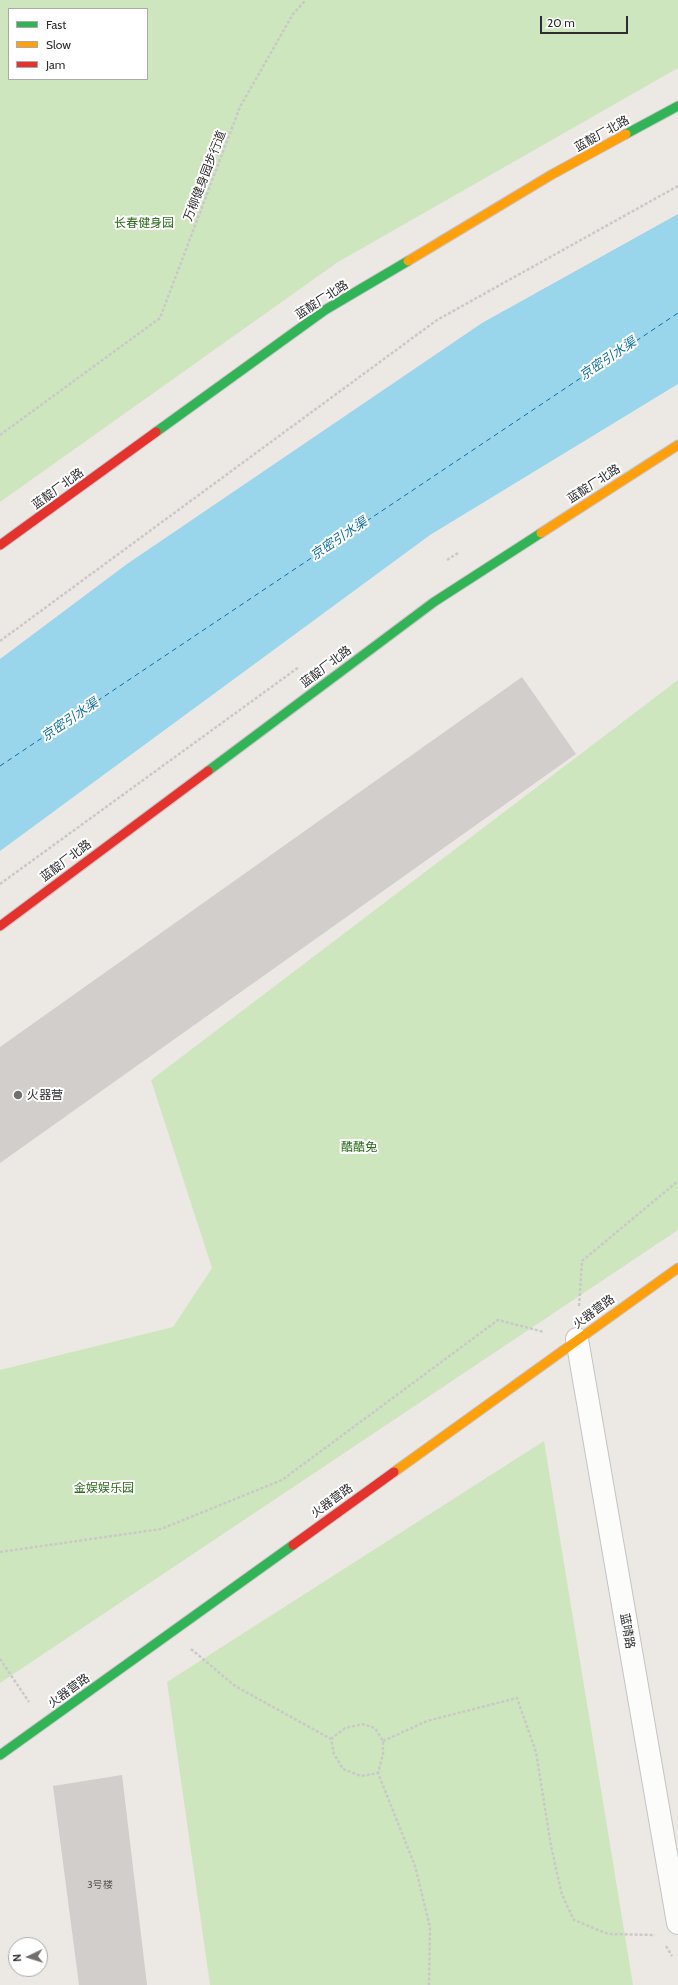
<!DOCTYPE html>
<html>
<head>
<meta charset="utf-8">
<style>
  body { margin:0 }
  #map { position:relative; width:678px; height:1985px; overflow:hidden; background:#ece8e4; font-family:Cabin,sans-serif }
  canvas { display:block }
  .legend { position:absolute; left:8px; top:8px; width:140px; height:72px; box-sizing:border-box; background:#fff; border:1px solid #ababab; margin:0; padding:5px 7px; list-style:none; font-size:12px; color:#2e2e2e }
  .legend li { display:flex; align-items:center; gap:8px; height:20px }
  .legend b { width:20px; border:1px solid #ababab }
  .north { position:absolute; left:8px; top:1937px; width:40px; height:40px; box-sizing:border-box; background:#fff; border:1px solid #ababab; border-radius:50%; rotate:266deg; font-size:11px; font-weight:700; line-height:16px; text-align:center; color:#2e2e2e }
  .north::after { content:''; display:block; margin:auto; width:14px; height:18px; background:#706f6e; clip-path:polygon(50% 0,100% 100%,50% 72%,0 100%) }
  .scale { position:absolute; left:540px; top:16px; width:88px; height:18px; box-sizing:border-box; border:2px solid #2e2e2e; border-top:0; padding-left:5px; font-size:12px; line-height:14px; white-space:nowrap; color:#2e2e2e; -webkit-text-stroke:3px #fff; paint-order:stroke }
</style>
</head>
<body>
<div id="map">
<canvas width="678" height="1985"></canvas>
<ul class="legend">
<li><b style="height:5px;background:#30b455"></b>Fast</li>
<li><b style="height:5px;background:#ff9f0a"></b>Slow</li>
<li><b style="height:5px;background:#e5322d"></b>Jam</li>
</ul>
<div class="north">N</div>
<div class="scale">20 m</div>
</div>
<script>
const ctx = document.querySelector('canvas').getContext('2d');
ctx.lineJoin = 'round';
function fill(path, color) { ctx.fillStyle = color; ctx.fill(path, 'evenodd'); }
const toPath = rows => new Path2D(rows.map(r => 'M' + r).join(''));
function stroke(path, color, width, dash) { ctx.strokeStyle = color; ctx.lineWidth = width; ctx.lineCap = dash ? 'butt' : 'round'; ctx.setLineDash(dash || []); ctx.stroke(path); }
function write(font, color, halo, rows, align = 'center') {
  ctx.font = font + ' Cabin,"Noto Sans SC",sans-serif'; ctx.lineWidth = 4; ctx.setLineDash([]); ctx.textBaseline = 'middle'; ctx.strokeStyle = halo; ctx.fillStyle = color; for (const [text, x, y, turn = 0] of rows) {
    ctx.save(); ctx.translate(x, y); ctx.rotate((+turn || 0) * Math.PI / 180); ctx.textAlign = isNaN(turn) ? turn : align; if (halo) ctx.strokeText(text, 0, 0); ctx.fillText(text, 0, 0); ctx.restore();
  }
}
fill(toPath([
  [0,0,678,0,678,68,338,262,0,502],
  [9,9,147,9,147,79,9,79],
  [678,680,678,1230,0,1683,0,1370,173,1327,212,1268,151,1080],
  [544,1441,633,1985,210,1985,167,1682]
]), '#cee6be');
fill(toPath([
  [678,214,678,384,430,535,0,851,0,659,127,564,482,323]
]), '#99d6ec');
stroke(toPath([
  [0,766,678,313]
]), '#0d6fa3', 1, [5, 4]);
fill(toPath([
  [522,677,576,754,0,1163,0,1047],
  [122,1775,147,1985,79,1985,53,1786]
]), '#d1cecb');
const street = toPath([
  [577,1339,678,1923]
]);
const fast = toPath([
  [626,134,678,106],
  [156,432,325,310,408,261],
  [208,771,434,602,541,533],
  [0,1755,293,1545]
]);
const slow = toPath([
  [408,261,551,175,626,134],
  [541,533,678,445],
  [394,1472,678,1268]
]);
const jam = toPath([
  [0,545,156,432],
  [0,926,208,771],
  [293,1545,394,1472]
]);
stroke(street, '#c5c4c5', 24);
stroke(fast, '#c5c4c5', 11);
stroke(slow, '#c5c4c5', 11);
stroke(jam, '#c5c4c5', 11);
stroke(toPath([
  [0,435,160,318,240,107,293,14,306,0],
  [447,560,458,553],
  [0,641,437,320,678,186],
  [0,884,299,667],
  [579,1306,582,1261,678,1181],
  [0,1552,161,1529,282,1480,498,1320,544,1332],
  [191,1649,235,1686,331,1739,334,1754,343,1769,361,1776,378,1773,415,1866,430,1927,429,1985],
  [0,1659,29,1702],
  [331,1739,345,1728,362,1724,375,1728,383,1741,383,1754,378,1773],
  [383,1741,427,1721,517,1698,536,1752,551,1846,562,1895,574,1920,608,1934,655,1935],
  [666,1946,672,1956]
]), '#c9c9c8', 2.5, [3, 2]);
stroke(street, '#fcfcfb', 22);
stroke(fast, '#30b455', 9);
stroke(slow, '#ff9f0a', 9);
stroke(jam, '#e5322d', 9);
for (const [x, y, r, color] of [
  [18,1095,5,"#706f6e"]
]) { const dot = new Path2D(); dot.arc(x, y, r, 0, 2 * Math.PI); ctx.fillStyle = color; ctx.fill(dot); stroke(dot, '#fff', 1.5); }
write('10px', '#585857', null, [
  ["3号楼",100,1885]
]);
write('12px', '#2e2e2e', '#fff', [
  ["蓝靛厂北路",602,134,-29],
  ["万柳健身园步行道",205,176,-69],
  ["蓝靛厂北路",322,300,-33],
  ["蓝靛厂北路",594,484,-33],
  ["蓝靛厂北路",58,489,-36],
  ["蓝靛厂北路",326,667,-37],
  ["蓝靛厂北路",66,861,-37],
  ["火器营路",594,1312,-36],
  ["火器营路",332,1501,-36],
  ["蓝晴路",627,1631,80],
  ["火器营路",69,1691,-36]
]);
write('12px', '#2c6e1b', '#fff', [
  ["长春健身园",144,223],
  ["酷酷兔",359,1147],
  ["金娱娱乐园",104,1488]
]);
write('12px', '#2e2e2e', '#fff', [
  ["火器营",27,1095]
], 'left');
write('italic 13px', '#0d6fa3', '#fff', [
  ["京密引水渠",608,359,-34],
  ["京密引水渠",339,539,-34],
  ["京密引水渠",70,720,-34]
]);
</script>
</body>
</html>
